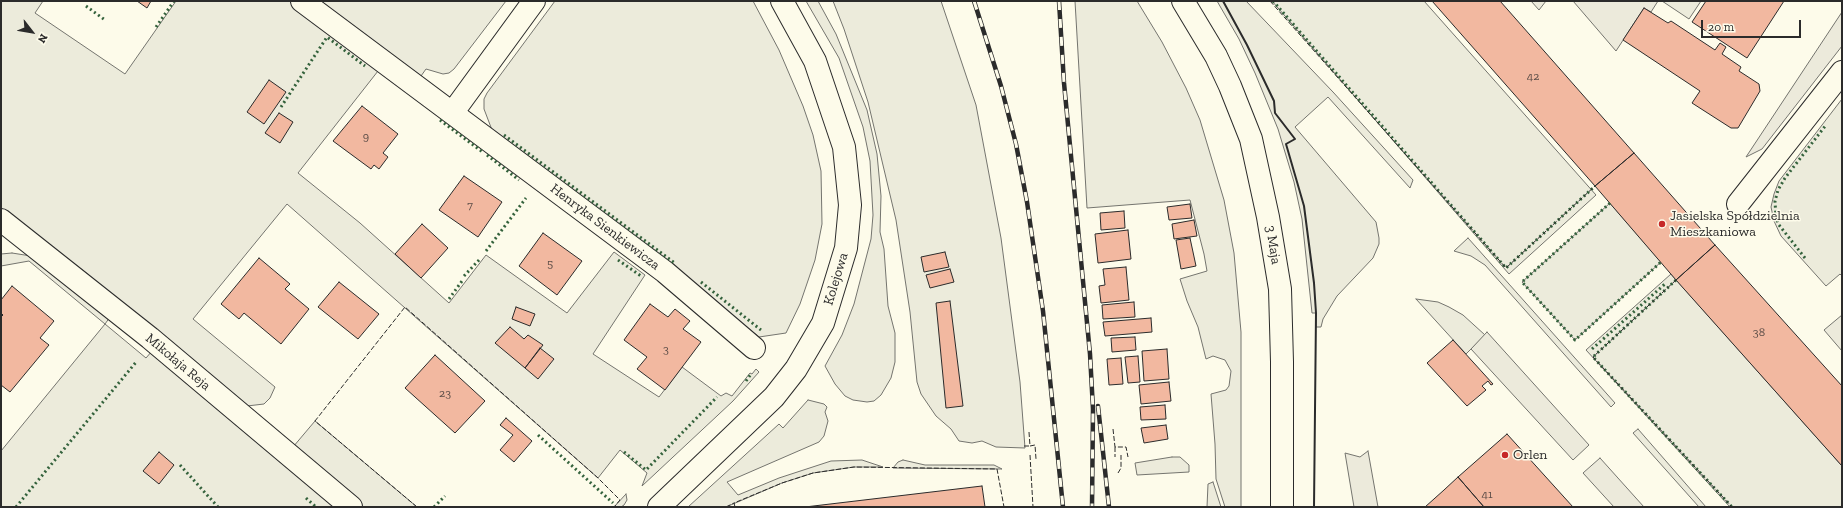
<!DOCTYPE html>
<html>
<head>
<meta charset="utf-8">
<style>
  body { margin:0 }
  #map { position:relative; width:1843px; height:508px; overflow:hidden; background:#fdfbea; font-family:"Zilla Slab",serif }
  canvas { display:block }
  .frame { position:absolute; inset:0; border:2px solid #2b2b2b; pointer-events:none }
  .north { position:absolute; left:12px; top:12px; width:40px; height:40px; -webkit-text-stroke:3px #fdfbea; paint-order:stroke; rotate:121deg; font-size:11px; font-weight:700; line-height:16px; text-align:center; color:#2b2b2b }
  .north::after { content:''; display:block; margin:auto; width:14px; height:18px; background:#2b2b2b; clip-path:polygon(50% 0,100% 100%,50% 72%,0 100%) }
  .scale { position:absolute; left:1701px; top:20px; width:100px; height:18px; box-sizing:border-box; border:2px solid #2b2b2b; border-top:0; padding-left:5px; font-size:12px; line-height:14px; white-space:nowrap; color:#2b2b2b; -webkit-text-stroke:3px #fdfbea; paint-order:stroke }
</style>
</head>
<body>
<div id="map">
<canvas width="1843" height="508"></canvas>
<div class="frame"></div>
<div class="north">N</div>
<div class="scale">20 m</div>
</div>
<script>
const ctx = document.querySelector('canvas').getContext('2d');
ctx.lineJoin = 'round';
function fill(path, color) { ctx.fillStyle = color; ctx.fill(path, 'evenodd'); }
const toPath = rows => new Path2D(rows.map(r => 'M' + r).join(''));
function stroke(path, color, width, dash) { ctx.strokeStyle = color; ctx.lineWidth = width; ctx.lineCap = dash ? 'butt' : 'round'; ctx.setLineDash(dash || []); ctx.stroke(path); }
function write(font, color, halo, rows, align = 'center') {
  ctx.font = font + ' "Zilla Slab",serif'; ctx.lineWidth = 3; ctx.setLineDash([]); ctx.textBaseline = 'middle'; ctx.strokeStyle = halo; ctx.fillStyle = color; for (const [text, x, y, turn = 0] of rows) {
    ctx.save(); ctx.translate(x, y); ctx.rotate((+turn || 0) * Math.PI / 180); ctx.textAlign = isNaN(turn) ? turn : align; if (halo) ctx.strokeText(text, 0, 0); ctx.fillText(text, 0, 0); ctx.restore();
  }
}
const green = toPath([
  [1,1,43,1,35,13,125,74,176,1,289,1,330,30,378,71,298,173,360,223,449,303,486,255,567,313,614,252,645,275,593,354,659,397,682,367,721,396,726,393,732,396,750,373,752,374,756,369,759,372,733,401,642,486,647,473,620,450,598,478,287,204,193,319,275,387,270,398,264,404,247,406,173,347,85,272,1,208,1,1],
  [318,1,506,1,454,69,449,73,443,74,426,69,421,76,318,1],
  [555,1,753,1,779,50,803,106,813,135,821,171,822,224,815,260,800,304,786,333,759,337,623,228,492,130,484,109,484,99,487,93,555,1],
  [806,1,818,1,836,34,867,110,877,154,881,196,880,232,884,249,888,306,895,333,895,362,891,378,881,395,874,401,867,402,853,400,845,396,835,384,825,366,842,335,854,304,871,239,873,215,870,161,863,127,839,58,806,1],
  [833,1,941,1,976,105,1001,238,1020,382,1025,448,996,447,982,441,972,443,959,441,951,429,936,416,921,394,917,382,910,312,896,220,868,102,844,29,833,1],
  [1075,1,1137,1,1162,42,1186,88,1200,120,1224,200,1234,253,1241,332,1241,507,1225,507,1216,479,1215,444,1211,394,1226,390,1229,386,1231,371,1225,360,1213,356,1206,359,1198,327,1187,301,1180,279,1207,271,1204,254,1190,200,1087,208,1075,1],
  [1217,1,1246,1,1333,92,1413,180,1410,188,1328,97,1295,127,1376,222,1379,238,1379,244,1373,258,1337,296,1323,319,1321,327,1316,327,1316,313,1312,313,1302,219,1294,182,1278,129,1255,73,1239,39,1217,1],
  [1272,1,1424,1,1596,195,1509,274,1272,1],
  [1662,1,1701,1,1689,19,1662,1],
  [1842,99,1842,276,1840,274,1826,286,1781,236,1774,221,1771,207,1774,194,1779,181,1842,99],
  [1610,203,1661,262,1575,340,1522,282,1610,203],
  [1468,238,1615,403,1611,407,1485,265,1471,256,1454,251,1468,238],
  [12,253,31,256,110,317,105,324,146,358,152,351,334,507,1,507,1,451,105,324,29,261,1,266,1,254,12,253],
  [1671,274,1842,466,1842,507,1730,507,1586,350,1671,274],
  [1416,299,1438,302,1449,307,1463,315,1485,335,1466,354,1416,299],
  [808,400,824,404,827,407,825,412,828,421,824,436,819,442,727,482,738,495,779,478,831,461,862,460,883,467,854,467,813,473,782,483,726,507,688,507,779,424,783,428,808,400],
  [315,421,417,507,363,507,312,464,293,447,315,421],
  [1638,429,1706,507,1699,507,1633,433,1638,429],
  [1172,457,1180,457,1189,465,1189,472,1137,475,1135,463,1172,457],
  [903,460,925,465,994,465,1002,469,893,468,898,462,903,460],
  [1213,482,1221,507,1207,507,1208,484,1213,482],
  [626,494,627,500,624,505,621,507,614,507,626,494]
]);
fill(green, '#ecebdb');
stroke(green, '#74746e', 1);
const parking = toPath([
  [1531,1,1546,1,1539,10,1531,1],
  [1573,1,1658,1,1651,12,1644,8,1616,51,1573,1],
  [1842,12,1842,46,1762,149,1746,157,1842,12],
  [1842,315,1842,351,1824,330,1842,315],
  [1487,332,1589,445,1573,460,1471,349,1487,332],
  [1368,451,1378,507,1354,507,1345,453,1360,457,1368,451],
  [1600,458,1644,507,1614,507,1583,473,1600,458]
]);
fill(parking, '#eceadb');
stroke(parking, '#74746e', 1);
const building = toPath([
  [137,1,151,1,147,8,137,1],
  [1432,1,1500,1,1634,153,1595,186,1432,1],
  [1706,1,1784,1,1747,58,1692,22,1706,1],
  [1644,8,1668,23,1671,21,1715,50,1720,43,1726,47,1722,54,1741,67,1739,71,1759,84,1760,91,1738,128,1731,128,1692,103,1700,91,1623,40,1644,8],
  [269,80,286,92,264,124,247,112,269,80],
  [362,106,398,134,383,153,388,157,379,169,374,165,371,169,333,141,362,106],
  [279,113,293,122,280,143,265,133,279,113],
  [1634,153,1715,245,1676,280,1595,186,1634,153],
  [464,176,502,202,478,237,439,210,464,176],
  [1190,204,1192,218,1169,220,1167,207,1190,204],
  [1124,211,1125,228,1101,230,1100,213,1124,211],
  [1194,220,1197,236,1174,239,1172,224,1194,220],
  [422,224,448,248,421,278,395,254,422,224],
  [1128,230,1131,259,1098,263,1095,234,1128,230],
  [543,233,582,261,557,295,519,266,543,233],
  [1190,238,1196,266,1181,269,1176,240,1190,238],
  [1715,245,1842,386,1842,466,1676,280,1715,245],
  [945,252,949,267,924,272,921,257,945,252],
  [259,258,290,284,285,289,309,309,281,344,244,313,239,319,221,304,259,258],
  [1126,267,1129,300,1101,303,1099,286,1105,285,1103,269,1126,267],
  [950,269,954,282,930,288,926,275,950,269],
  [339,282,379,314,358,339,318,307,339,282],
  [12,286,54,321,40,338,49,345,10,392,1,385,1,317,3,315,1,313,1,300,12,286],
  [950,301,963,406,946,408,936,303,950,301],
  [1134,302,1135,317,1103,319,1102,305,1134,302],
  [650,304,668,317,675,309,690,321,683,329,701,342,665,390,637,369,647,357,624,340,650,304],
  [516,307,535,314,530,326,512,319,516,307],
  [1151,318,1152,332,1105,336,1103,322,1151,318],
  [510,327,524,339,528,335,543,345,525,368,495,343,510,327],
  [1135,337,1136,350,1112,352,1111,338,1135,337],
  [1453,340,1493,384,1491,385,1488,381,1482,386,1486,390,1467,406,1427,363,1453,340],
  [540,348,554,359,538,379,525,368,540,348],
  [1167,349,1169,379,1144,381,1142,351,1167,349],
  [435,355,485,401,455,433,405,388,435,355],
  [1138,356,1140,382,1128,383,1125,357,1138,356],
  [1121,358,1123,384,1109,385,1107,359,1121,358],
  [1169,382,1171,401,1141,404,1139,385,1169,382],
  [1165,405,1166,419,1141,420,1140,407,1165,405],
  [506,418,532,441,514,462,500,450,513,435,500,425,506,418],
  [1166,425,1168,439,1144,443,1141,428,1166,425],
  [1507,434,1573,507,1484,507,1458,477,1507,434],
  [159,452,174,465,159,484,143,471,159,452],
  [1458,477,1484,507,1425,507,1444,490,1458,477],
  [982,486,985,507,805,507,982,486]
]);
fill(building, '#f2b8a0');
stroke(building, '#2b2b2b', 1);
const street = toPath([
  [302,1,665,272,754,348],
  [453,112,534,1],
  [1738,204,1842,72],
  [1,220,150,338,351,507],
  [659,507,774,397,796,369,823,323,846,248,850,205,844,147,815,61,782,1]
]);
const primary = toPath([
  [1183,1,1216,56,1230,86,1251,139,1268,217,1280,289,1282,362,1282,507]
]);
stroke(street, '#2b2b2b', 24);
stroke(primary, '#2b2b2b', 24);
stroke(street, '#fdfbea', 22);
stroke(primary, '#fdfbea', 22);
const rail = toPath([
  [974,1,1001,86,1016,144,1027,202,1043,311,1063,507],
  [1059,1,1064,83,1090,354,1093,409,1092,507],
  [1098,406,1109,507]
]);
stroke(rail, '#2b2b2b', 4.5);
stroke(rail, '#fdfbea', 3, [9]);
stroke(toPath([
  [1273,1,1506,268,1595,186],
  [86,6,105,20],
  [156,27,174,1],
  [281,107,327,37,365,66],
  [440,120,484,153],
  [504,135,676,264],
  [487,155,519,180],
  [1610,203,1522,282,1575,340,1661,262],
  [486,251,526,198],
  [1805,258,1779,225,1776,218,1775,201,1778,190,1785,178,1826,125],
  [618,260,641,276],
  [464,276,479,260],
  [1676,280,1593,357,1732,507],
  [701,282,761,330],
  [449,299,462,281],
  [1592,349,1666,283],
  [746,381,751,374],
  [538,435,613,503],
  [624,452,646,470,717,397],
  [180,465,218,507],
  [306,498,316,507],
  [16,507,137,361],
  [434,507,445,496]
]), '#34623c', 3, [2, 3]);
stroke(toPath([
  [1270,1,1506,268,1595,186],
  [1676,280,1593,357,1732,507],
  [1113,429,1115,447,1126,447,1128,457],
  [1029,432,1030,446,1035,445,1036,459],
  [1024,446,1030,446],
  [1115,447,1115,457],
  [1030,455,1033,507],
  [1118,473,1121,468,1121,455],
  [417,507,315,421,405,307,598,478,620,500,614,507],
  [726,507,734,503],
  [735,507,734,503,782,483,813,473,854,467,997,469,1004,507]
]), '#2b2b2b', 1, [5, 2]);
stroke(toPath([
  [1223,1,1247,45,1274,101,1275,113,1295,139,1286,144,1304,206,1314,283,1316,313,1314,507]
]), '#2b2b2b', 2);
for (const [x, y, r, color] of [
  [1662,224,4,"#c62828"],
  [1505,455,4,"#c62828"]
]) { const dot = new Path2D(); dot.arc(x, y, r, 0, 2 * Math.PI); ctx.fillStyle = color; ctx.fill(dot); stroke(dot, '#fdfbea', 1.5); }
write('12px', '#5d4e48', null, [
  ["42",1533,77],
  ["9",366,137],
  ["7",470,206],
  ["5",550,264],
  ["38",1759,333],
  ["3",666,350],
  ["23",445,394],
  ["41",1487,495]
]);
write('14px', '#2b2b2b', '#fdfbea', [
  ["Jasielska Spółdzielnia",1670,216],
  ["Mieszkaniowa",1670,232],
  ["Orlen",1513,455]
], 'left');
write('14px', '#2b2b2b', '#fdfbea', [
  ["Henryka Sienkiewicza",605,227,37],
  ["3 Maja",1273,245,81],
  ["Kolejowa",836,279,-73],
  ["Mikołaja Reja",178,362,40]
]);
</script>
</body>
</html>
